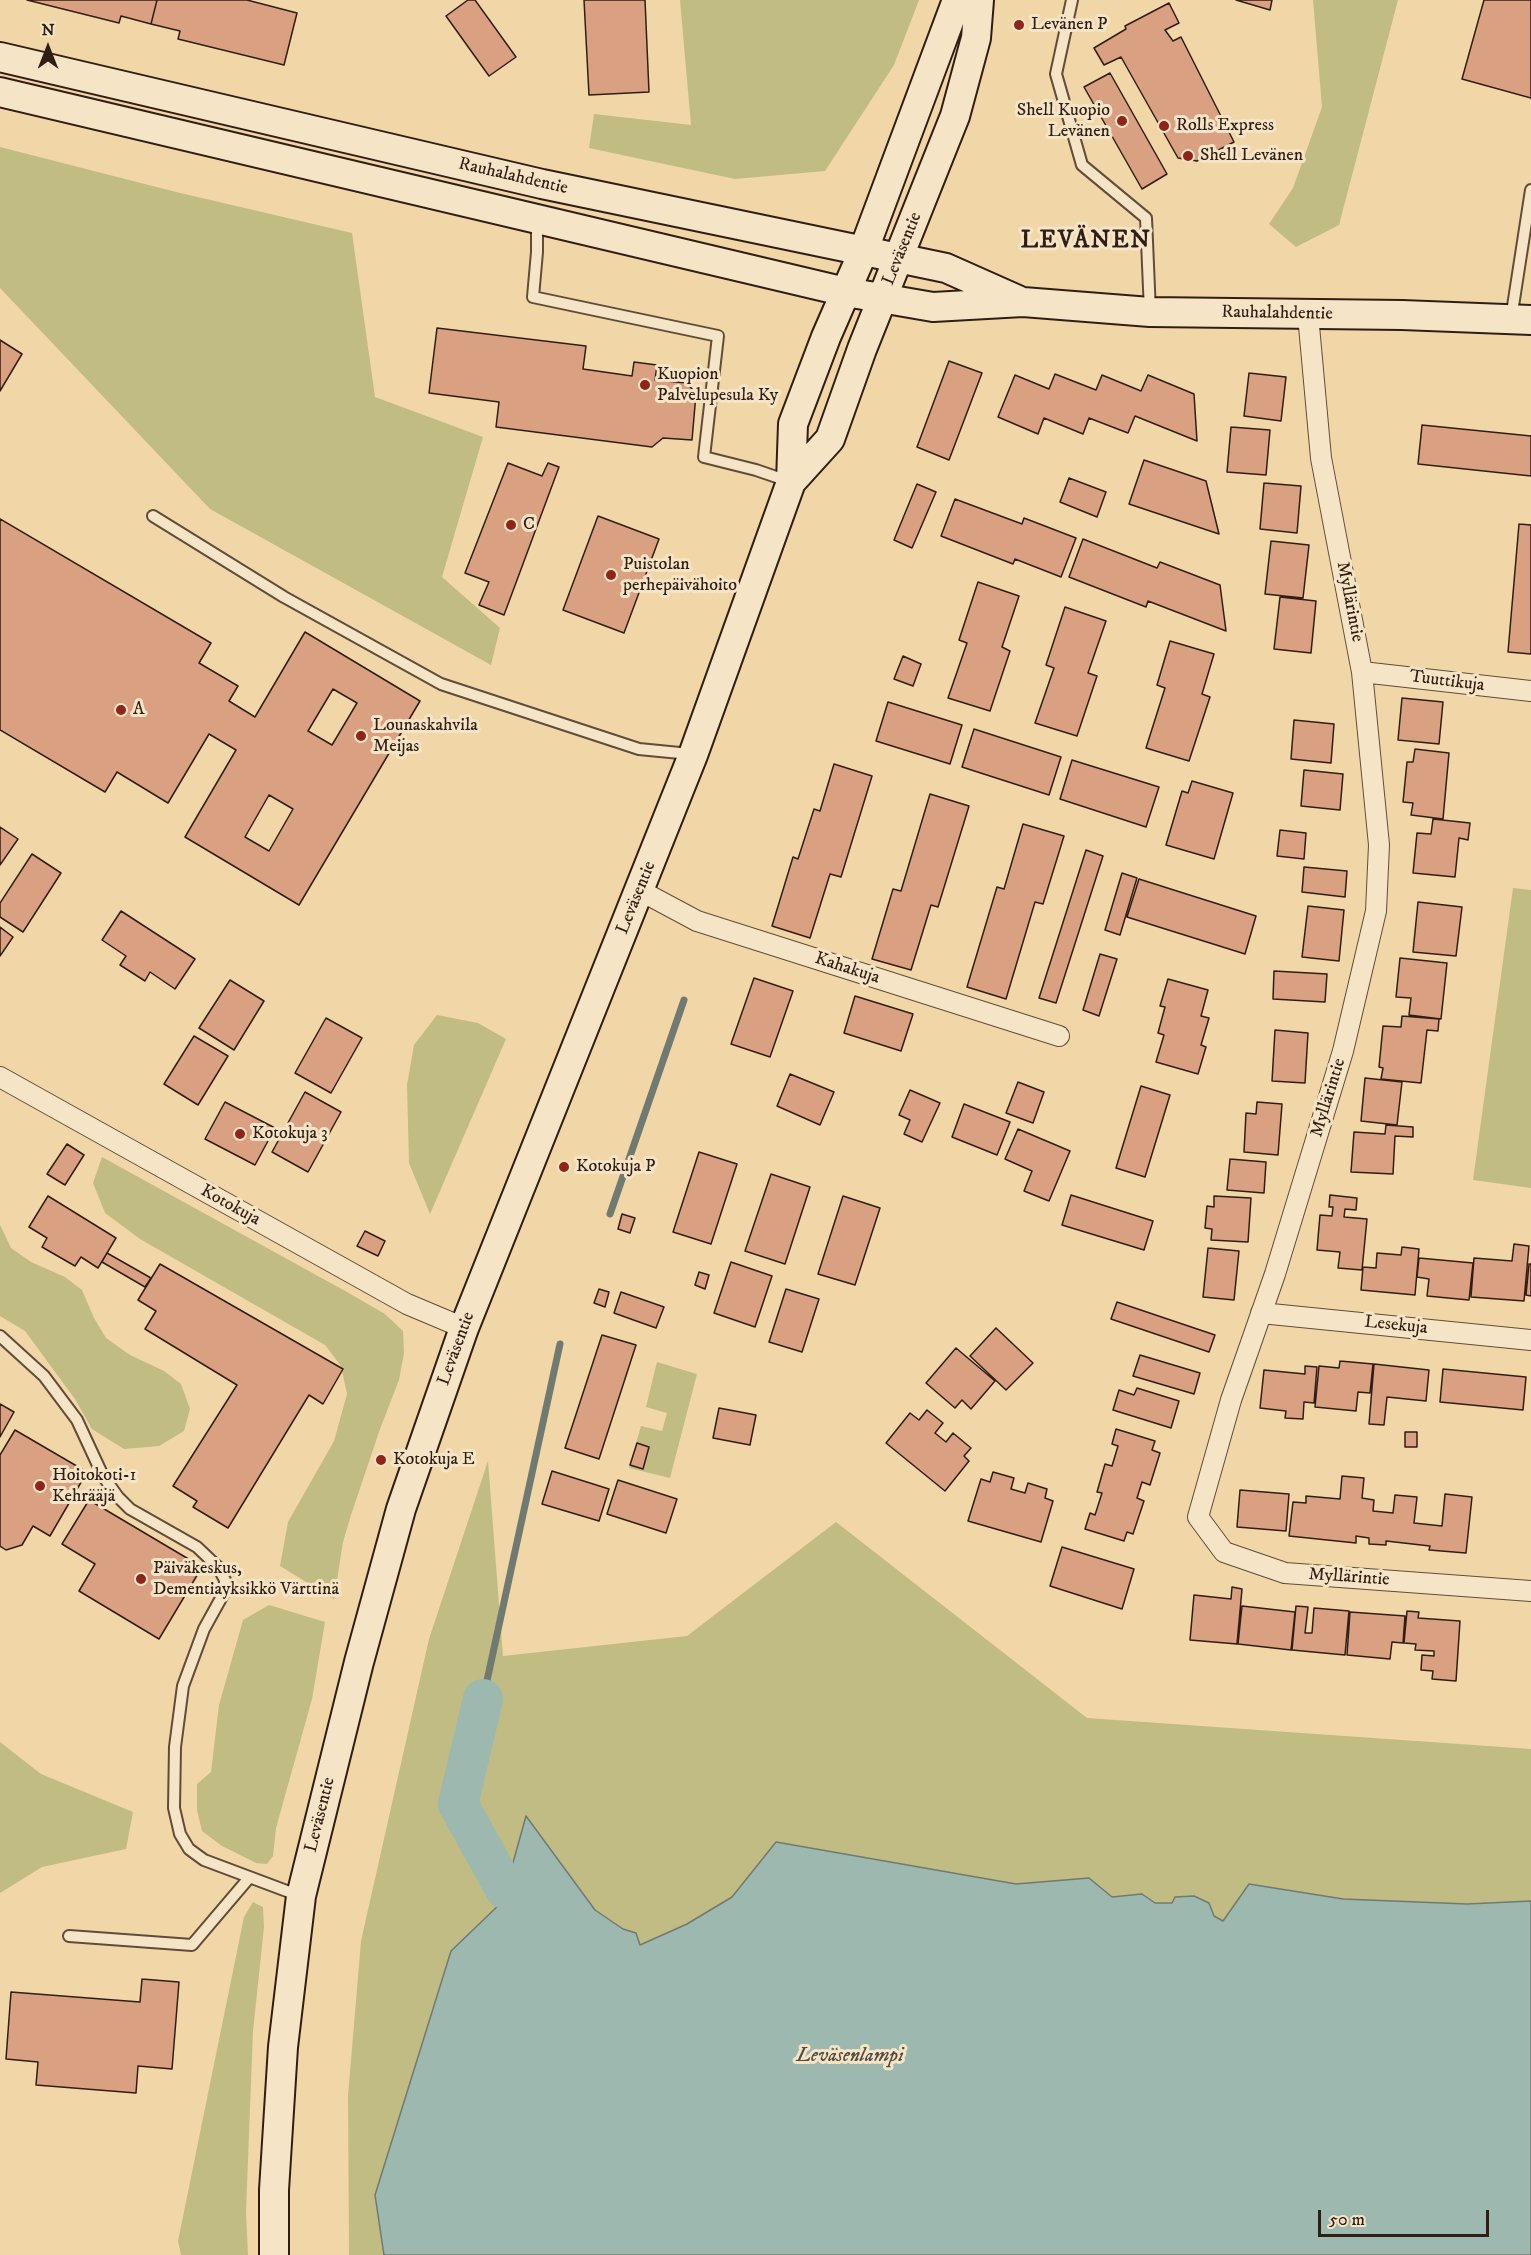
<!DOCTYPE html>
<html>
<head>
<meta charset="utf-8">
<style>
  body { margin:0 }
  #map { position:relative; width:1531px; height:2255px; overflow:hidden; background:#f1d6a8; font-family:"IM FELL DW Pica",serif }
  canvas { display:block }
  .north { position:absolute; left:18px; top:18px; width:60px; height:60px; -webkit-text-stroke:4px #f6e4c6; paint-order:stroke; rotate:0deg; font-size:16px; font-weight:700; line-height:24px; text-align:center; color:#301e14 }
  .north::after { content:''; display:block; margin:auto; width:21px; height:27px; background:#301e14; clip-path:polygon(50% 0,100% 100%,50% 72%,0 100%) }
  .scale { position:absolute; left:1318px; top:2210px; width:171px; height:27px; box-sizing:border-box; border:3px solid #301e14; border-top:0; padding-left:8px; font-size:18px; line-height:21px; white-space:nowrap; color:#301e14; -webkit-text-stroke:4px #f6e4c6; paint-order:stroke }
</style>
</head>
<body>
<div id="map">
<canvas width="1531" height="2255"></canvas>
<div class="north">N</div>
<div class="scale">50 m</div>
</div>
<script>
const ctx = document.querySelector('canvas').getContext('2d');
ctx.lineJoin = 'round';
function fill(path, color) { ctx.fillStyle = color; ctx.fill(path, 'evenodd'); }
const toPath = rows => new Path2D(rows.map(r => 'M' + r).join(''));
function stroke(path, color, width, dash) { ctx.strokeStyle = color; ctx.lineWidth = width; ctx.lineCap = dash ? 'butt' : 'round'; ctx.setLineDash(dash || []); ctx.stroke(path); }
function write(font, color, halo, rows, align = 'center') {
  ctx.font = font + ' "IM FELL DW Pica",serif'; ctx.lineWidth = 6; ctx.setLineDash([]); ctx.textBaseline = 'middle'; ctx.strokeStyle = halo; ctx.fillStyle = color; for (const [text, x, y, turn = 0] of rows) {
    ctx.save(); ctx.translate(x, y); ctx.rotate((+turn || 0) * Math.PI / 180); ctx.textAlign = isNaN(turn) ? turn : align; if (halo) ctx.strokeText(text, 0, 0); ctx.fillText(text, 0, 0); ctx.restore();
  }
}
fill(toPath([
  [680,0,919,0,894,65,825,171,735,179,589,148,594,114,691,125],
  [1313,0,1398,0,1339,225,1296,247,1269,224,1293,188,1322,107],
  [0,147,176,192,352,233,375,397,483,437,442,577,500,628,491,665,210,509,0,288],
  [1513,888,1531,890,1531,1188,1473,1180],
  [437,1015,478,1023,506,1039,430,1214,409,1163,407,1085,414,1045],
  [102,1157,347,1292,385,1314,403,1331,404,1353,399,1380,380,1429,351,1515,343,1542,334,1599,280,1566,288,1522,334,1441,347,1394,341,1366,325,1345,140,1239,105,1213,93,1183],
  [0,1225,11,1248,31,1262,65,1277,82,1290,94,1318,106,1338,130,1355,164,1371,181,1384,190,1409,184,1431,159,1446,124,1449,92,1429,75,1399,25,1331,0,1316],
  [657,1362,697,1374,670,1478,629,1468,641,1426,662,1431,667,1413,646,1407],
  [488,1461,503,1656,687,1636,836,1522,1087,1718,1531,1749,1531,1966,486,2255,349,2255,348,2096,361,1941,429,1639],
  [269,1605,325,1622,312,1699,276,1828,273,1856,267,1864,256,1863,222,1846,202,1831,197,1810,197,1784,211,1772,219,1705,243,1620],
  [0,1742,41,1774,133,1812,126,1849,42,1867,0,1893],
  [253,1902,263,1907,264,1927,253,2031,246,2212,248,2255,181,2255,178,2241,244,1917]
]), '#c0bc84');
const water = toPath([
  [526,1816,595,1910,623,1929,636,1933,640,1945,687,1924,732,1897,776,1842,1016,1884,1089,1878,1112,1897,1142,1894,1155,1903,1172,1903,1175,1897,1194,1896,1209,1903,1214,1916,1223,1921,1249,1884,1343,1899,1467,1904,1531,1901,1531,2255,384,2255,375,2195,451,1951,502,1902,526,1816]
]);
fill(water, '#9cb8af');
stroke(water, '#717a71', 1.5);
stroke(toPath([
  [610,1214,684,1000],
  [483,1699,560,1344]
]), '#717a71', 7);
stroke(toPath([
  [483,1699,458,1804,505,1889]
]), '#9cb8af', 40);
const building = toPath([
  [27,0,157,0,151,24,121,16,119,23,27,0],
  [157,0,247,0,297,13,284,65,178,39,180,31,151,24,157,0],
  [468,0,475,0,516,57,489,76,446,16,468,0],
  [584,0,645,0,649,92,589,95,584,0],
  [1236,0,1272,0,1270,10,1236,0],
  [1484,0,1531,0,1531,98,1462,79,1484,0],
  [1169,3,1179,23,1165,30,1173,41,1181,37,1234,142,1197,161,1178,158,1121,57,1104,65,1094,48,1126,29,1125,26,1169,3],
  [1110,73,1167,174,1142,189,1084,87,1110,73],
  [437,328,586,346,583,369,632,376,634,362,657,365,655,380,687,383,696,394,692,440,663,438,652,447,496,427,499,402,429,393,437,328],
  [0,340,22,354,0,391,0,340],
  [949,361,982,373,949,460,917,447,949,361],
  [1249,373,1286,377,1281,421,1244,416,1249,373],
  [1055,374,1096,390,1102,375,1141,391,1148,375,1194,394,1197,441,1135,416,1128,433,1089,418,1083,434,1044,418,1038,434,998,417,1015,375,1049,389,1055,374],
  [1422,425,1531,436,1531,476,1418,464,1422,425],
  [1231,427,1270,430,1266,475,1227,472,1231,427],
  [1144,460,1206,481,1219,534,1129,504,1144,460],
  [508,463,542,476,548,463,559,467,504,615,479,605,489,582,465,573,508,463],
  [1069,478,1106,492,1097,517,1060,502,1069,478],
  [1264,483,1301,486,1297,533,1260,529,1264,483],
  [917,484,936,492,912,548,894,540,917,484],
  [955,499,1022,524,1024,518,1076,538,1061,577,1015,559,1013,564,941,536,955,499],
  [598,516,659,539,624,633,563,610,598,516],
  [0,519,211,643,199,663,238,686,229,701,255,717,305,632,420,701,299,905,185,837,236,750,209,734,168,803,117,772,105,792,0,730,0,519],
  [333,689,357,703,332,745,308,731,333,689],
  [269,795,293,809,269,851,245,837,269,795],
  [1519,524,1531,525,1531,654,1508,652,1519,524],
  [1083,539,1157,568,1160,562,1220,585,1226,631,1148,601,1146,607,1069,577,1083,539],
  [1271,541,1309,545,1303,598,1265,594,1271,541],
  [978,582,1019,596,1002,647,1010,651,990,711,948,698,967,643,959,640,978,582],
  [1280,597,1316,601,1311,653,1274,649,1280,597],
  [1065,607,1106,621,1088,673,1097,676,1077,736,1035,723,1054,668,1046,665,1065,607],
  [1170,641,1214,654,1202,694,1210,697,1189,761,1146,748,1165,688,1157,685,1170,641],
  [903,656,921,664,913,686,894,679,903,656],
  [1402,698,1443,702,1439,744,1398,740,1402,698],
  [888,702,962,725,950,764,876,741,888,702],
  [1294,720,1334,724,1331,763,1291,759,1294,720],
  [974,729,1061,757,1049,795,962,767,974,729],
  [1415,749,1449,753,1443,819,1411,815,1413,803,1403,802,1407,762,1413,762,1415,749],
  [1072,760,1159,787,1146,827,1060,799,1072,760],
  [834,764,872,776,841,877,830,874,810,938,772,926,793,857,798,859,814,809,820,811,834,764],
  [1304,770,1343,774,1340,810,1301,806,1304,770],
  [1192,781,1233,793,1214,859,1166,845,1182,791,1188,793,1192,781],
  [930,794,969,806,938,907,931,905,911,970,872,959,893,889,901,891,930,794],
  [1433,819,1470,823,1468,840,1459,838,1455,877,1413,873,1417,833,1431,834,1433,819],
  [1023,824,1064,836,1043,904,1035,902,1006,999,967,987,997,887,1004,889,1023,824],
  [0,827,18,839,0,865,0,827],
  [1280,830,1306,833,1304,859,1277,856,1280,830],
  [1086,850,1103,856,1056,1003,1039,998,1086,850],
  [32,854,61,873,23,932,0,917,0,903,32,854],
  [1304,867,1347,871,1345,897,1302,892,1304,867],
  [1122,873,1137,878,1120,935,1105,930,1122,873],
  [1139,879,1256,916,1245,954,1127,917,1139,879],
  [1418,902,1462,907,1456,956,1413,952,1418,902],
  [1308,906,1344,910,1339,961,1302,957,1308,906],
  [121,911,195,959,175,989,150,972,145,981,120,965,126,956,102,940,121,911],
  [0,927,13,937,0,956,0,927],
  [1100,954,1117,959,1099,1016,1083,1010,1100,954],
  [1400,958,1447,963,1441,1019,1409,1015,1411,998,1396,997,1400,958],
  [1274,971,1327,974,1325,1002,1273,999,1274,971],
  [754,978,793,991,770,1057,731,1044,754,978],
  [1168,979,1208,990,1201,1016,1209,1018,1201,1045,1206,1047,1198,1074,1156,1062,1164,1035,1158,1033,1165,1007,1160,1006,1168,979],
  [230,980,264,1001,234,1050,199,1028,230,980],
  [855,996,913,1014,901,1051,844,1033,855,996],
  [1402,1016,1439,1019,1438,1031,1427,1030,1421,1083,1381,1079,1383,1068,1379,1067,1383,1026,1401,1027,1402,1016],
  [326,1018,362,1038,331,1093,295,1073,326,1018],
  [1275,1030,1308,1033,1305,1083,1272,1081,1275,1030],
  [194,1036,228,1056,198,1105,164,1084,194,1036],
  [790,1074,834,1092,820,1125,777,1106,790,1074],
  [1365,1078,1402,1082,1397,1125,1361,1121,1365,1078],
  [1018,1082,1044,1092,1033,1123,1006,1113,1018,1082],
  [1141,1086,1170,1095,1145,1177,1116,1168,1141,1086],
  [910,1090,940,1103,922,1142,904,1134,910,1120,899,1115,910,1090],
  [305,1092,341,1112,308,1172,272,1152,305,1092],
  [225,1102,275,1128,255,1165,205,1139,225,1102],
  [1257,1102,1282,1104,1278,1155,1244,1152,1246,1113,1256,1114,1257,1102],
  [964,1104,1010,1122,997,1155,952,1137,964,1104],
  [1386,1125,1413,1127,1413,1137,1395,1136,1393,1174,1351,1172,1354,1132,1385,1134,1386,1125],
  [1018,1129,1070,1151,1049,1201,1024,1191,1032,1171,1005,1159,1018,1129],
  [67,1144,84,1155,65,1185,47,1174,67,1144],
  [699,1152,737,1164,711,1244,673,1232,699,1152],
  [1230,1159,1266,1162,1264,1193,1227,1190,1230,1159],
  [771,1174,810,1187,785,1264,745,1251,771,1174],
  [1071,1195,1153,1221,1144,1250,1062,1225,1071,1195],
  [1330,1195,1357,1198,1356,1210,1345,1209,1344,1217,1367,1219,1362,1270,1338,1268,1340,1252,1317,1250,1320,1215,1332,1216,1333,1207,1329,1207,1330,1195],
  [48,1196,116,1238,98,1268,81,1257,75,1266,42,1247,47,1238,29,1227,48,1196],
  [843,1196,880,1208,855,1285,818,1274,843,1196],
  [1214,1196,1251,1198,1248,1242,1211,1240,1212,1229,1205,1228,1207,1206,1214,1207,1214,1196],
  [622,1214,635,1218,630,1233,618,1229,622,1214],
  [365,1231,385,1241,378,1256,357,1246,365,1231],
  [1514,1244,1529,1246,1524,1301,1471,1297,1474,1258,1512,1261,1514,1244],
  [1402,1247,1419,1249,1415,1295,1361,1290,1363,1267,1376,1268,1377,1253,1401,1255,1402,1247],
  [1208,1248,1239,1251,1234,1300,1203,1297,1208,1248],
  [107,1253,151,1278,145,1287,102,1262,107,1253],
  [1419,1258,1473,1263,1469,1300,1427,1296,1429,1279,1417,1277,1419,1258],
  [731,1262,772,1276,755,1327,714,1313,731,1262],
  [160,1264,343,1369,323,1404,309,1395,228,1528,193,1507,197,1501,173,1486,237,1385,145,1329,156,1311,138,1300,160,1264],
  [1529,1264,1531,1264,1531,1296,1526,1295,1529,1264],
  [699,1272,709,1275,705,1289,695,1285,699,1272],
  [599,1289,609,1292,605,1307,594,1303,599,1289],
  [786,1289,819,1299,802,1352,769,1342,786,1289],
  [621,1292,664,1307,656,1328,614,1313,621,1292],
  [1117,1302,1215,1335,1209,1352,1111,1319,1117,1302],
  [996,1328,1033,1363,1006,1390,970,1356,996,1328],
  [602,1335,636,1345,599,1459,565,1448,602,1335],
  [956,1348,995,1381,971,1409,962,1400,955,1408,926,1383,956,1348],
  [1140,1355,1200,1373,1194,1394,1133,1376,1140,1355],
  [1340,1361,1373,1364,1370,1393,1358,1392,1356,1411,1315,1407,1319,1366,1339,1368,1340,1361],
  [1374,1364,1429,1370,1426,1401,1387,1397,1384,1425,1369,1424,1374,1364],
  [1305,1366,1317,1367,1314,1403,1304,1402,1303,1419,1285,1418,1286,1411,1260,1408,1264,1370,1305,1374,1305,1366],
  [1443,1369,1526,1377,1523,1410,1440,1402,1443,1369],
  [1137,1388,1179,1401,1171,1428,1113,1410,1119,1390,1134,1395,1137,1388],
  [0,1404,14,1412,0,1437,0,1404],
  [719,1408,756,1415,750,1445,713,1438,719,1408],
  [927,1410,943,1423,935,1433,946,1442,953,1433,971,1448,964,1456,969,1461,945,1491,886,1443,910,1413,919,1420,927,1410],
  [1116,1429,1155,1441,1152,1450,1160,1453,1150,1485,1142,1482,1137,1498,1144,1501,1133,1534,1127,1532,1124,1541,1085,1529,1090,1513,1095,1515,1102,1493,1097,1492,1105,1464,1112,1466,1118,1446,1112,1444,1116,1429],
  [15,1430,87,1472,50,1536,33,1526,22,1545,6,1550,0,1546,0,1455,15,1430],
  [1405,1432,1417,1432,1417,1447,1405,1447,1405,1432],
  [637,1443,649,1447,643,1469,630,1465,637,1443],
  [552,1471,609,1489,599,1521,542,1504,552,1471],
  [993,1472,1014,1478,1011,1489,1025,1493,1028,1483,1047,1489,1045,1498,1053,1501,1041,1542,968,1521,981,1479,990,1482,993,1472],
  [1342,1476,1364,1478,1362,1498,1374,1500,1373,1511,1393,1513,1395,1495,1417,1497,1414,1523,1442,1526,1445,1494,1472,1497,1466,1553,1429,1550,1430,1546,1386,1541,1386,1545,1369,1544,1369,1538,1356,1536,1356,1543,1289,1536,1293,1502,1306,1503,1306,1496,1340,1499,1342,1476],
  [618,1480,677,1499,666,1533,607,1514,618,1480],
  [1240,1490,1289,1494,1286,1531,1237,1527,1240,1490],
  [89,1500,202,1567,159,1639,79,1591,95,1564,62,1544,89,1500],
  [1062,1547,1134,1569,1122,1609,1050,1586,1062,1547],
  [1232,1587,1242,1589,1237,1644,1190,1640,1194,1595,1231,1599,1232,1587],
  [1242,1606,1295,1612,1291,1650,1238,1644,1242,1606],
  [1296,1606,1308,1607,1305,1633,1312,1633,1314,1608,1349,1611,1345,1655,1292,1650,1296,1606],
  [1407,1611,1419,1612,1418,1618,1460,1621,1456,1681,1432,1679,1433,1671,1421,1670,1422,1655,1434,1656,1434,1651,1415,1650,1416,1644,1404,1643,1407,1611],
  [1350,1612,1405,1616,1403,1643,1392,1642,1390,1659,1347,1655,1350,1612],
  [142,1979,179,1982,172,2069,138,2066,136,2093,36,2085,38,2062,6,2059,11,1992,140,2002,142,1979]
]);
fill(building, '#daa082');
stroke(building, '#301e14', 1.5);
const service = toPath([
  [1072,0,1056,74,1082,165,1146,218,1150,312],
  [537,221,537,252,533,297,718,336,704,457,756,470,788,481],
  [1511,319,1531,190],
  [153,516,284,597,441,684,639,749,690,754],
  [0,1336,44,1376,77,1420,103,1476,118,1497,130,1509,197,1547,218,1567,225,1580,225,1591,204,1629,183,1686,175,1747,174,1808,180,1834,189,1849,204,1860,300,1896],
  [69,1936,192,1945,249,1878]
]);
const minor = toPath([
  [1308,315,1321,458,1362,672,1379,845,1376,911,1343,1051,1275,1274,1231,1400,1198,1517,1224,1552,1285,1573,1531,1591],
  [1362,672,1531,691],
  [639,890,697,921,1059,1036],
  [0,1077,407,1304,464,1328],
  [1261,1313,1531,1340]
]);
const secondary = toPath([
  [0,57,542,184,946,268,1018,300],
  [0,92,846,292,933,307,1023,302,1150,312,1402,315,1531,320],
  [791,482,830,439,862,349,955,116,976,38,979,0],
  [274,2255,274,2190,283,2047,301,1896,359,1662,401,1509,464,1328,693,755,791,482,793,424,826,337,863,252,957,0]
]);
stroke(service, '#604c39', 14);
stroke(minor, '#604c39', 22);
stroke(secondary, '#301e14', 32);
stroke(service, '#f6e4c6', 10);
stroke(minor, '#f6e4c6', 20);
stroke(secondary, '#f6e4c6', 28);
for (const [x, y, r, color] of [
  [1019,25,6,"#8f2418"],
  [1122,121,6,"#8f2418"],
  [1164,126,6,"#8f2418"],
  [1188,156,6,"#8f2418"],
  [645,385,6,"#8f2418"],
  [511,525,6,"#8f2418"],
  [611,575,6,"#8f2418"],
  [121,710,6,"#8f2418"],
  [361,736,6,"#8f2418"],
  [240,1134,6,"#8f2418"],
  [564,1167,6,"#8f2418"],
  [381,1460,6,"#8f2418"],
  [40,1486,6,"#8f2418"],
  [141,1579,6,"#8f2418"]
]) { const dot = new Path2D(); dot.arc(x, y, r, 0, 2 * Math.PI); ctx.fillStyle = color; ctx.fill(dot); stroke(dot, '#f6e4c6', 2); }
write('18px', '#301e14', '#f6e4c6', [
  ["Levänen P",1031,25],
  ["Shell Kuopio",1110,111,"right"],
  ["Levänen",1110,132,"right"],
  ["Rolls Express",1176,126],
  ["Shell Levänen",1200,156],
  ["Kuopion",657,375],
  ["Palvelupesula Ky",657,396],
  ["C",523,525],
  ["Puistolan",623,565],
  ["perhepäivähoito",623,586],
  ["A",133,710],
  ["Lounaskahvila",373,726],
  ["Meijas",373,747],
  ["Kotokuja 3",252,1134],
  ["Kotokuja P",576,1167],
  ["Kotokuja E",393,1460],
  ["Hoitokoti-1",52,1476],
  ["Kehrääjä",52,1497],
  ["Päiväkeskus,",153,1569],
  ["Dementiayksikkö Värttinä",153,1590]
], 'left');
write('18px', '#301e14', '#f6e4c6', [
  ["Rauhalahdentie",513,177,13],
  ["Leväsentie",903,249,-68],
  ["Rauhalahdentie",1277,314,1],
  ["Myllärintie",1349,602,79],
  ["Tuuttikuja",1447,682,7],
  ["Leväsentie",637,898,-68],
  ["Kahakuja",847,969,18],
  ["Myllärintie",1329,1098,-73],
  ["Kotokuja",230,1206,29],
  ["Lesekuja",1396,1326,6],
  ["Leväsentie",457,1349,-70],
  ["Myllärintie",1349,1578,4],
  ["Leväsentie",321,1815,-76]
]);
write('italic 20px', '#504c42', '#f6e4c6', [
  ["Leväsenlampi",850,2057]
]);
ctx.letterSpacing = '1.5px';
write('bold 24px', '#301e14', '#f6e4c6', [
  ["LEVÄNEN",1086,242]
]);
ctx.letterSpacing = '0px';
</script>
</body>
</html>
